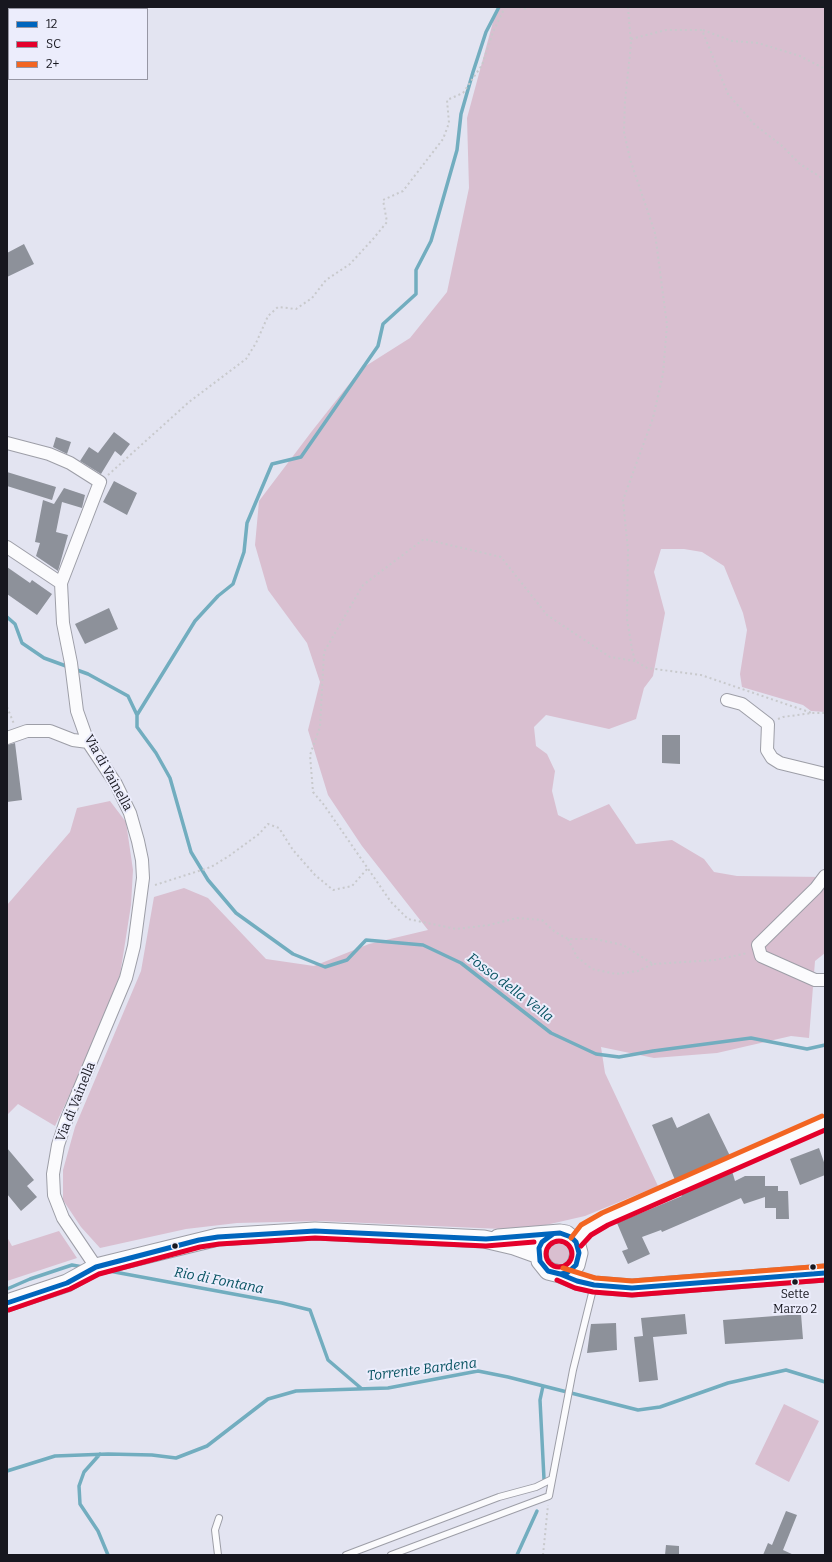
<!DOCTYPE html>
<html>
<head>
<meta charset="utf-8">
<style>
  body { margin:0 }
  #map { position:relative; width:832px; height:1562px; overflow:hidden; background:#e3e4f1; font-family:Bitter,serif }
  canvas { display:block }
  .frame { position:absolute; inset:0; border:8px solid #17171f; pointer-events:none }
  .legend { position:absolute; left:8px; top:8px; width:140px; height:72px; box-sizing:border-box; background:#ecedfc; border:1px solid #9797a4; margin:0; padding:5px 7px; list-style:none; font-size:12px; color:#17171f }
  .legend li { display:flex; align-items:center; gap:8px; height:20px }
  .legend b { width:20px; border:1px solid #9797a4 }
</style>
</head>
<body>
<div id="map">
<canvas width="832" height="1562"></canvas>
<div class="frame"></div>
<ul class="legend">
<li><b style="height:5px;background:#0065bd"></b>12</li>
<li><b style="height:5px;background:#e4002b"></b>SC</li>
<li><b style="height:5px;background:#f26522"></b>2+</li>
</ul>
</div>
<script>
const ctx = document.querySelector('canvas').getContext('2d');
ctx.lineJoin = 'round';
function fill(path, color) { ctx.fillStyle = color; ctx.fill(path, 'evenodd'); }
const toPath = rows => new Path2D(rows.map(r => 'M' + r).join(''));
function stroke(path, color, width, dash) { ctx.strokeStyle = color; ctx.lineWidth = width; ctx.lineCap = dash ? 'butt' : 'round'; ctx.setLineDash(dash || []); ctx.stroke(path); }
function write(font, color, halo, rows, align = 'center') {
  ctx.font = font + ' Bitter,serif'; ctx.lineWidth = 4; ctx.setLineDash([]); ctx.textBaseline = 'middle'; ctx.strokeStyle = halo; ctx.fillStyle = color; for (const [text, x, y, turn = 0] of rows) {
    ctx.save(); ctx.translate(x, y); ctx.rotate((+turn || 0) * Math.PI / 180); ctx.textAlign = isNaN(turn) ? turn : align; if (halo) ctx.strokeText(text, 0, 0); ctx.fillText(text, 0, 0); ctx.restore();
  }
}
fill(toPath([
  [497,7,825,7,825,712,811,711,803,705,742,687,740,674,747,630,743,613,724,566,702,552,684,549,661,549,654,572,665,613,653,676,644,688,636,719,609,729,546,715,534,727,536,746,547,754,555,771,552,791,558,815,570,821,609,804,636,844,672,840,704,859,714,872,737,876,825,877,825,953,815,961,809,1038,791,1036,717,1053,654,1058,601,1047,605,1073,658,1186,585,1216,524,1230,320,1221,237,1223,186,1229,100,1248,81,1227,63,1200,63,1170,75,1127,141,971,154,897,184,888,208,898,266,959,314,966,369,944,428,930,362,846,328,795,308,730,320,682,307,643,268,590,255,545,259,501,312,431,361,369,410,338,447,292,469,188,467,118],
  [110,801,126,822,133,870,131,905,120,975,88,1055,55,1126,18,1104,7,1115,7,905,70,832,77,808],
  [59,1231,77,1258,7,1281,7,1237,12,1246],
  '547 1253a12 12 0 1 1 24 0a12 12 0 1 1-24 0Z',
  [784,1404,819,1421,789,1482,755,1464]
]), '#d9bfd0');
stroke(toPath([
  [7,617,15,624,22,643,44,658,88,674,128,696,137,715,137,727,156,753,170,778,191,852,208,880,236,913,293,954,325,967,347,960,366,940,423,945,461,963,551,1033,596,1054,619,1057,653,1051,751,1038,807,1049,825,1045],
  [137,715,195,621,218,596,233,584,244,552,247,523,272,464,301,457,378,346,383,324,416,294,416,270,431,241,457,150,461,114,473,72,486,32,499,7],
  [109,1271,282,1303,310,1310,328,1360,362,1389],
  [7,1289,30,1279,72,1265,83,1267],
  [543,1386,540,1400,544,1479],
  [100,1454,84,1472,79,1486,80,1504,98,1531,108,1555],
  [7,1471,55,1456,108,1454,152,1455,176,1458,207,1446,268,1399,296,1391,388,1388,478,1371,508,1377,638,1410,660,1407,728,1383,786,1370,825,1382],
  [517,1555,537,1511]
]), '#72adbf', 3.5);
fill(toPath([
  [24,244,34,264,7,277,7,253],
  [114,432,130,444,121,456,115,451,101,474,80,461,89,447,98,453],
  [56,437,71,442,67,454,53,447],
  [7,472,56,487,52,500,7,486],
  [114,481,137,493,127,515,103,502],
  [64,488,85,495,82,508,62,502,56,532,68,535,58,571,36,556,40,543,35,542,43,500,54,504],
  [7,567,30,583,32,580,52,594,37,615,7,594],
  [109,608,118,629,85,644,75,624],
  [662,735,680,735,680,764,662,763],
  [15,743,22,800,7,802,7,745],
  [709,1113,730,1156,675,1180,652,1125,672,1117,677,1128],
  [7,1148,34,1180,27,1186,37,1197,21,1211,7,1194],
  [819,1148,825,1165,825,1175,800,1185,790,1159],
  [732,1171,735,1181,745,1176,765,1176,765,1186,778,1186,778,1191,788,1191,789,1219,776,1219,776,1208,765,1208,765,1197,744,1204,741,1198,662,1232,661,1230,642,1237,650,1254,628,1264,622,1251,628,1249,617,1223,682,1196,681,1194],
  [685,1314,687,1334,653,1337,658,1380,639,1382,634,1337,643,1336,641,1318],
  [801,1314,803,1339,725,1344,723,1320],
  [616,1323,617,1350,587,1353,591,1324],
  [786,1511,797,1515,783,1550,794,1555,763,1555,768,1543,772,1545],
  [666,1545,679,1546,679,1555,665,1555]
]), '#8d919a');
const lane = toPath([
  [218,1555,215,1530,219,1518],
  [346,1555,499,1497,536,1487,552,1479],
  [391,1555,549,1496,573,1370,594,1285]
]);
const street = toPath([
  [7,443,49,454,70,463,100,482,61,583,63,623,71,663,77,711,88,742,116,784,130,813,138,841,142,860,143,878,134,946,126,978,66,1121,58,1145,53,1174,54,1195,63,1218,96,1267],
  [7,547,61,583],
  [727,700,742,704,768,724,767,750,772,758,780,763,825,774],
  [7,738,27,731,50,731,73,740,88,742],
  [825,876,816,888,758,945,761,956,815,980,825,980],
  [576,1242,586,1230,605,1219,825,1122]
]);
const secondary = toPath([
  [498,1238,560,1233,566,1234,576,1242,579,1253,576,1265,567,1273,560,1274,548,1271,540,1261,539,1248,542,1242,553,1234],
  [560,1274,577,1281,594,1285,632,1288,825,1273],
  [7,1303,67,1283,96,1267,218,1237,315,1231,484,1239,514,1246,539,1255]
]);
stroke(lane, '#9d9ea7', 8);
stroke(street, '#9d9ea7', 14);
stroke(secondary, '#9d9ea7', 19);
stroke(toPath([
  [519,7,526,9,528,7],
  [628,7,631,44,625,101,624,132,630,159,655,233,667,325,663,374,653,418,623,500,628,550,627,619,632,649,635,661,647,668,701,675,812,713],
  [703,30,732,41,758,43,800,56,825,69],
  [631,39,666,30,702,30,728,94,755,125,781,145,800,164,825,180],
  [108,475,189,402,246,359,256,343,268,316,278,307,296,309,312,298,326,280,350,264,373,239,387,222,383,200,403,191,443,139,449,123,447,100,463,93,482,65,493,32,505,7],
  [635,661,610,657,547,615,501,557,424,539,363,585,324,652,320,727,310,755,313,792,324,805,391,902,408,919,456,929,489,925,517,918,542,920,555,932,568,939,595,939,623,945,653,964,715,960,748,953],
  [7,707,14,724],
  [778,719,783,717,812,713,825,713],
  [155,885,211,867,229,856,259,834,268,824,279,828,293,850,315,875,333,890,352,886,368,868],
  [568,939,577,957,592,969,616,974,638,971,653,964],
  [543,1555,548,1505]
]), '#c8c9cc', 2, [2, 3]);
stroke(lane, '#fbfbfd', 6);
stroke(street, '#fbfbfd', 12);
stroke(secondary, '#fbfbfd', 17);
stroke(toPath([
  [560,1274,577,1281,594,1285,632,1288,825,1273],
  [7,1303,67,1283,96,1267,199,1240,218,1237,315,1231,486,1239,560,1233,571,1237,576,1242,579,1253,576,1265,567,1273,560,1274,548,1271,540,1261,539,1248,542,1242,553,1234]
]), '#0065bd', 5);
stroke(toPath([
  '546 1254a13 13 0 1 1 26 0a13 13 0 1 1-26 0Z',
  [581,1246,591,1235,608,1225,825,1130],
  [557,1280,575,1288,593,1292,632,1295,825,1280],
  [9,1310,70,1289,99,1274,200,1247,219,1244,315,1238,486,1246,534,1242]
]), '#e4002b', 5);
stroke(toPath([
  [571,1238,581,1225,602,1213,822,1116],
  [563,1268,595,1278,632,1281,824,1266]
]), '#f26522', 5);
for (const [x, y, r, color] of [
  [175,1246,3.5,"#17171f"],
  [813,1267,3.5,"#17171f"],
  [795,1282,3.5,"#17171f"]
]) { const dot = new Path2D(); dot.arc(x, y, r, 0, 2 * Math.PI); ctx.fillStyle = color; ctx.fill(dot); stroke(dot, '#ecedfc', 1.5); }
write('12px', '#17171f', '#ecedfc', [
  ["Sette",795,1295],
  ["Marzo 2",795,1310]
]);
write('13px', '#17171f', '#ecedfc', [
  ["Via di Vainella",108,773,61],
  ["Via di Vainella",76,1102,-68]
]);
write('italic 14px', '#055160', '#ecedfc', [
  ["Fosso della Vella",510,988,37],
  ["Rio di Fontana",219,1281,11],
  ["Torrente Bardena",422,1370,-7]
]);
</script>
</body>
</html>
